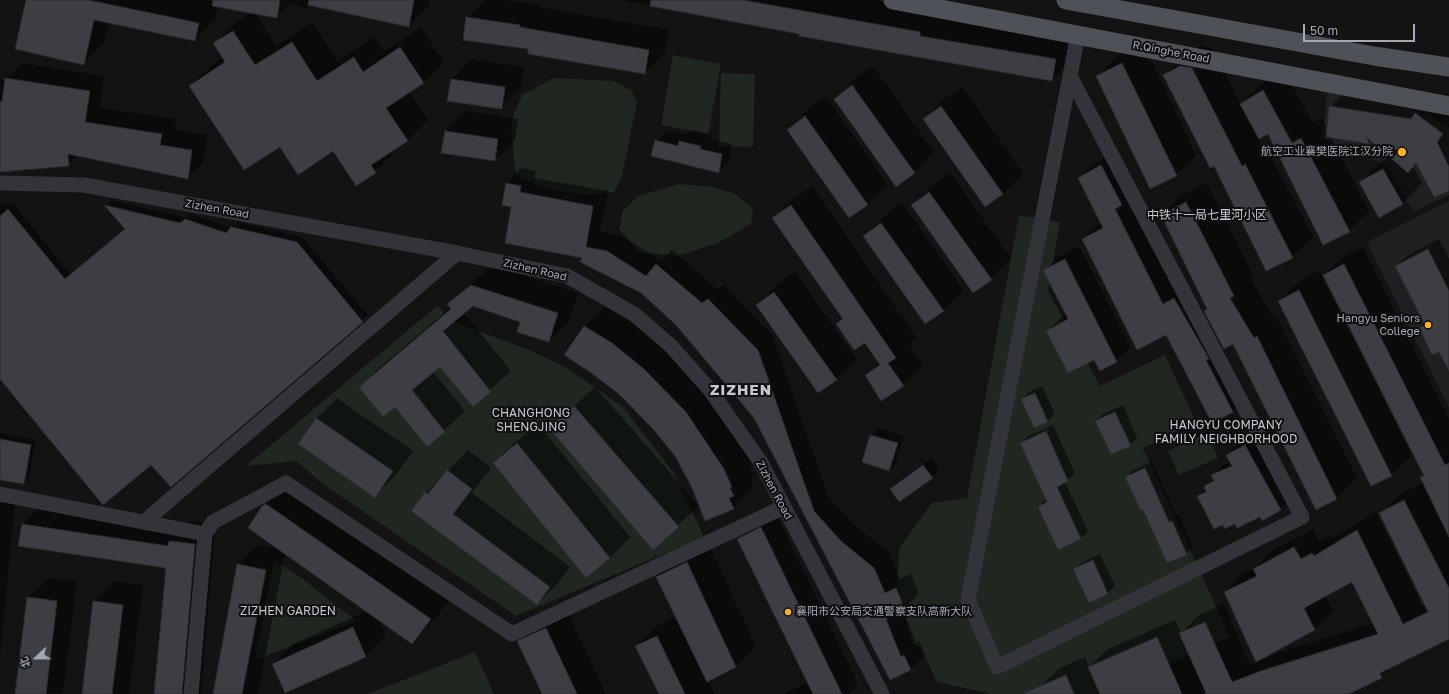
<!DOCTYPE html>
<html>
<head>
<meta charset="utf-8">
<style>
  body { margin:0 }
  #map { position:relative; width:1449px; height:694px; overflow:hidden; background:#131314; font-family:"Golos Text","Noto Sans SC",sans-serif }
  canvas { display:block }
  .north { position:absolute; left:16px; top:638px; width:40px; height:40px; -webkit-text-stroke:3px #0e0e0f; paint-order:stroke; rotate:248deg; font-size:11px; font-weight:700; line-height:16px; text-align:center; color:#a3a9b5 }
  .north::after { content:''; display:block; margin:auto; width:14px; height:18px; background:#a3a9b5; clip-path:polygon(50% 0,100% 100%,50% 72%,0 100%) }
  .scale { position:absolute; left:1303px; top:24px; width:112px; height:18px; box-sizing:border-box; border:2px solid #a3a9b5; border-top:0; padding-left:5px; font-size:12px; line-height:14px; white-space:nowrap; color:#a3a9b5; -webkit-text-stroke:3px #0e0e0f; paint-order:stroke }
</style>
</head>
<body>
<div id="map">
<canvas width="1449" height="694"></canvas>
<div class="north">北</div>
<div class="scale">50 m</div>
</div>
<script>
const ctx = document.querySelector('canvas').getContext('2d');
ctx.lineJoin = 'round';
function fill(path, color) { ctx.fillStyle = color; ctx.fill(path, 'evenodd'); }
const toPath = rows => new Path2D(rows.map(r => 'M' + r).join(''));
function stroke(path, color, width, dash) { ctx.strokeStyle = color; ctx.lineWidth = width; ctx.lineCap = dash ? 'butt' : 'round'; ctx.setLineDash(dash || []); ctx.stroke(path); }
function write(font, color, halo, rows, align = 'center') {
  ctx.font = font + ' "Golos Text","Noto Sans SC",sans-serif'; ctx.lineWidth = 4; ctx.setLineDash([]); ctx.textBaseline = 'middle'; ctx.strokeStyle = halo; ctx.fillStyle = color; for (const [text, x, y, turn = 0] of rows) {
    ctx.save(); ctx.translate(x, y); ctx.rotate((+turn || 0) * Math.PI / 180); ctx.textAlign = isNaN(turn) ? turn : align; if (halo) ctx.strokeText(text, 0, 0); ctx.fillText(text, 0, 0); ctx.restore();
  }
}
fill(toPath([
  [1328,88,1415,110,1449,127,1449,195,1413,212,1387,165,1322,139],
  [1449,201,1449,408,1367,242]
]), '#1f1f21');
fill(toPath([
  [673,55,721,64,708,134,661,125],
  [721,73,755,74,753,147,719,146],
  [554,78,614,81,631,90,637,102,622,177,614,192,587,195,543,188,516,175,511,127,514,114,522,95],
  [678,184,707,186,734,193,753,209,751,224,718,243,676,256,639,252,619,229,623,211,638,196],
  [1019,215,1060,222,1048,291,1100,386,1165,355,1196,422,1143,448,1230,637,1099,694,992,694,937,682,921,648,913,644,896,588,900,547,932,503,967,498],
  [438,305,449,320,532,351,569,369,623,407,674,473,704,537,516,616,323,484,296,461,246,466],
  [1207,433,1218,458,1179,475,1168,451],
  [274,560,300,577,357,621,255,660],
  [475,652,494,694,368,694]
]), '#1f2720');
fill(toPath([
  [23,0,206,0,219,3,215,19,195,40,109,22,104,43,84,63,27,2],
  [223,0,430,0,429,5,409,26,309,5,306,8,290,4,276,17,255,13,276,46,312,22,337,61,374,37,384,52,421,27,444,62,424,82,409,92,428,120,407,141,394,149,395,152,375,172,334,150,280,146,190,86,211,66,223,57,214,44,235,23,252,13],
  [485,0,504,0,539,5,539,7,669,30,665,53,645,73,529,49,467,18],
  [621,0,873,0,1075,39,1072,60,1052,80],
  [1143,43,1196,155,1176,175,1097,76,1117,56],
  [1201,46,1212,48,1241,104,1261,84,1284,71,1313,123,1322,118,1328,130,1330,107,1351,86,1430,99,1436,93,1449,104,1449,189,1417,163,1413,167,1422,183,1402,204,1360,182,1381,162,1401,149,1372,141,1369,143,1331,137,1369,211,1349,231,1269,133,1258,139,1262,147,1265,145,1313,237,1292,257,1215,165,1165,75,1185,55],
  [1190,67,1197,68,1196,70,1190,69],
  [472,59,524,67,521,88,501,108,452,79],
  [21,63,104,76,100,108,176,119,175,130,207,135,203,162,188,178,78,155,68,165,0,170,0,80,6,79],
  [873,66,934,152,914,173,835,99,855,78],
  [962,87,1023,173,1003,194,985,206,924,119,944,99],
  [826,97,887,184,867,204,788,130,808,109],
  [466,111,518,119,515,140,495,160,445,132],
  [667,130,686,135,691,130,711,135,710,139,732,144,729,161,718,171,656,141],
  [1114,153,1245,399,1233,411,1212,422,1166,334,1083,239,1095,227,1101,224,1079,178,1091,166],
  [521,168,536,171,534,178,608,191,600,232,622,236,661,261,672,250,717,289,724,285,772,335,828,496,856,526,889,553,900,579,911,574,919,594,903,610,916,643,919,641,925,655,910,670,891,679,755,417,677,324,642,292,583,257,512,206,503,205,507,183],
  [950,172,1011,259,991,279,912,205,932,185],
  [1206,182,1253,275,1250,278,1274,318,1277,317,1357,478,1336,499,1233,342,1162,215,1182,195],
  [812,186,916,337,909,344,923,365,903,385,866,376,879,363,865,342,838,324,844,318,774,218,794,198],
  [111,200,186,218,191,214,232,228,237,222,302,237,368,315,172,485,151,463,0,379,0,204,13,203,71,275,126,228,106,205],
  [902,203,963,290,943,310,864,236,884,216],
  [1439,239,1449,259,1449,369,1440,350,1420,328,1425,323,1396,266,1407,256],
  [1079,246,1131,347,1116,361,1095,359,1047,331,1062,317,1067,314,1045,270,1059,256],
  [1363,247,1449,419,1449,638,1393,665,1381,677,1347,694,1045,694,1041,686,1060,668,1085,657,1089,667,1108,649,1175,620,1181,633,1199,615,1224,604,1250,665,1280,652,1374,623,1353,581,1325,596,1333,611,1315,629,1256,660,1225,592,1243,573,1255,568,1273,550,1313,529,1319,541,1331,535,1333,538,1376,512,1422,606,1425,604,1381,514,1399,495,1424,482,1421,478,1424,474,1324,275,1342,257],
  [492,265,578,293,569,321,549,341,521,321,473,305,464,313,511,371,473,405,441,366,433,372,465,411,427,446,395,406,360,387,380,367,451,307,449,304],
  [1319,271,1412,455,1391,475,1279,301,1299,281],
  [795,272,856,359,836,379,757,305,777,285],
  [605,307,632,323,664,349,706,392,744,448,752,466,750,467,753,475,750,479,753,488,733,508,693,487,676,456,584,327],
  [1042,386,1055,414,1047,421,1022,399,1029,392],
  [595,387,699,506,653,548,550,429],
  [337,398,413,451,395,476,375,496,300,444,317,418],
  [1123,405,1137,438,1130,445,1096,421,1103,414],
  [538,424,630,537,610,558,494,463,514,443],
  [1053,425,1075,473,1065,482,1088,531,1081,539,1059,549,1039,507,1046,499,1021,443,1028,436],
  [878,428,904,436,896,463,889,470,863,461,871,435],
  [0,433,36,440,29,478,24,483,0,479],
  [1256,435,1291,499,1280,510,1235,522,1223,524,1199,496,1214,478,1213,476,1223,465,1231,462,1227,455,1238,444],
  [468,450,491,468,472,493,570,567,557,584,537,604,426,493],
  [931,458,939,470,932,477,891,489],
  [1152,462,1176,515,1179,514,1193,547,1186,554,1143,509,1126,477,1133,470],
  [284,486,451,599,432,622,412,643,378,619,386,636,366,656,286,692,273,664,293,644,367,611,285,553,258,694,214,694,238,565,258,545,279,548,263,507],
  [0,489,16,491,0,659],
  [43,504,186,526,190,521,215,524,201,694,155,694,167,568,19,545,23,524],
  [776,514,858,684,848,694,782,694,808,682,739,539,753,525],
  [708,543,756,646,736,667,708,680,715,694,660,694,637,646,657,626,676,617,657,577,677,557],
  [1100,554,1115,586,1108,593,1074,570,1081,563],
  [48,578,77,581,63,693,16,694,28,598],
  [114,581,143,585,129,694,83,694,94,601],
  [566,609,606,694,544,694,519,642,539,621]
]), '#0007');
const building = toPath([
  [26,0,88,0,199,23,195,41,94,20,84,65,15,49,26,0],
  [213,0,280,0,277,18,212,6,213,0],
  [309,0,414,0,409,27,308,5,309,0],
  [651,0,743,0,920,32,920,36,1056,59,1052,81,799,36,799,34,650,6,651,0],
  [466,17,520,25,520,27,649,50,645,74,528,54,528,49,463,40,466,17],
  [233,31,255,65,292,42,317,81,354,57,363,72,400,47,424,83,386,108,408,141,371,165,376,173,356,186,333,151,298,175,280,147,244,170,189,86,225,62,213,43,233,31],
  [1122,63,1177,176,1150,189,1096,76,1122,63],
  [1180,66,1192,68,1242,166,1245,164,1293,258,1266,271,1214,166,1210,168,1163,75,1180,66],
  [5,78,90,91,85,122,162,134,160,145,192,150,188,179,68,154,69,166,0,172,0,101,2,102,5,78],
  [451,79,505,87,502,109,447,101,451,79],
  [852,85,915,173,896,187,834,99,852,85],
  [1263,90,1292,143,1301,138,1350,232,1323,245,1268,134,1259,139,1240,104,1263,90],
  [941,106,1003,194,985,207,923,119,941,106],
  [1329,106,1411,119,1415,113,1443,134,1437,142,1449,167,1449,191,1434,197,1416,163,1408,173,1392,159,1399,150,1376,146,1365,136,1370,144,1326,137,1329,106],
  [805,116,868,205,849,218,787,130,805,116],
  [445,131,498,139,495,161,441,153,445,131],
  [655,140,678,146,679,141,701,146,700,149,722,154,719,173,651,156,655,140],
  [1101,165,1122,205,1115,209,1163,304,1174,298,1209,359,1206,360,1233,412,1212,423,1166,335,1137,350,1082,239,1103,228,1078,178,1101,165],
  [1383,169,1403,204,1379,218,1359,182,1383,169],
  [506,183,521,186,520,192,593,206,586,247,607,251,646,276,656,264,702,303,708,299,758,350,814,511,841,541,874,568,885,593,896,588,905,610,886,619,901,657,904,655,911,670,890,680,754,418,676,325,641,293,580,262,582,258,505,243,511,207,502,205,506,183],
  [929,192,992,280,973,293,911,205,929,192],
  [1186,202,1234,296,1230,298,1254,338,1257,336,1337,499,1316,510,1233,344,1224,349,1204,311,1207,309,1161,215,1186,202],
  [104,205,180,223,185,219,226,233,231,227,297,242,363,322,171,487,151,465,103,505,0,379,0,216,8,209,65,279,125,229,104,205],
  [791,205,896,358,888,363,904,386,881,401,865,375,880,365,865,343,854,350,836,324,843,319,772,218,791,205],
  [881,223,944,311,925,324,863,236,881,223],
  [1428,249,1449,291,1449,371,1439,352,1432,355,1419,328,1425,325,1395,266,1428,249],
  [1065,259,1117,362,1100,371,1094,360,1068,373,1046,331,1068,319,1043,270,1065,259],
  [1344,264,1445,465,1449,463,1449,537,1420,477,1424,476,1323,275,1344,264],
  [471,285,558,313,549,342,517,332,520,322,473,306,443,331,491,392,473,407,440,367,412,390,445,432,427,447,395,407,383,417,359,387,451,309,447,304,471,285],
  [1299,290,1392,476,1371,486,1278,301,1299,290],
  [774,292,837,380,818,393,756,305,774,292],
  [584,326,612,343,644,369,686,412,724,469,732,487,730,488,734,496,729,498,734,509,705,521,692,488,675,456,653,429,619,394,590,372,564,355,584,326],
  [1035,393,1048,422,1034,428,1021,399,1035,393],
  [574,406,679,527,653,550,549,428,574,406],
  [1115,412,1131,446,1111,454,1095,421,1115,412],
  [316,418,393,471,375,498,298,444,316,418],
  [1046,431,1068,481,1057,487,1081,539,1058,550,1038,507,1047,502,1020,443,1046,431],
  [870,435,898,443,889,471,862,462,870,435],
  [0,439,31,445,24,484,0,480,0,439],
  [517,443,610,558,586,578,493,463,517,443],
  [1245,445,1281,510,1262,521,1260,517,1237,528,1235,524,1224,529,1223,525,1214,529,1197,496,1206,492,1204,486,1214,481,1211,475,1232,466,1226,455,1245,445],
  [923,465,933,478,899,502,890,489,923,465],
  [1145,468,1169,522,1172,521,1187,555,1167,563,1143,510,1141,511,1125,477,1145,468],
  [447,470,472,489,453,514,550,587,537,605,411,511,425,492,428,494,447,470],
  [1404,500,1449,588,1449,639,1380,673,1382,678,1349,694,1204,694,1206,693,1179,633,1205,622,1232,682,1261,671,1378,634,1352,582,1304,608,1315,630,1256,662,1224,592,1257,576,1253,569,1294,547,1301,559,1312,553,1314,556,1357,530,1403,624,1428,612,1379,513,1404,500],
  [266,504,431,619,412,644,248,528,262,506,266,504],
  [22,524,168,546,169,541,195,544,182,694,154,694,166,568,18,546,22,524],
  [761,527,842,694,813,694,737,539,761,527],
  [1093,560,1108,594,1089,603,1073,569,1093,560],
  [687,562,736,667,707,682,656,577,687,562],
  [237,564,266,570,242,694,213,694,237,564],
  [27,597,57,601,46,694,15,694,27,597],
  [93,601,123,605,112,694,82,694,93,601],
  [353,627,366,657,285,693,272,664,353,627],
  [546,628,577,694,542,694,517,641,546,628],
  [657,636,685,694,659,694,635,646,657,636],
  [1157,637,1182,694,1100,694,1088,667,1157,637],
  [1066,675,1074,694,1022,694,1066,675]
]);
fill(building, '#3d3e44');
stroke(building, '#2c2c30', 1);
stroke(toPath([
  [1070,76,1302,517,997,667,968,600,1070,76,1076,45,1078,34],
  [0,183,84,185,457,253,567,276,634,314,671,346,710,390,760,461,882,694],
  [0,494,205,534],
  [144,522,457,253],
  [191,694,205,534,213,522,286,483,512,634,784,507]
]), '#333439', 15);
stroke(toPath([
  [893,0,1449,106],
  [1066,0,1374,56,1449,67]
]), '#4f5159', 19);
for (const [x, y, r, color] of [
  [1402,152,5,"#f9b226"],
  [1428,325,4,"#f9b226"],
  [788,612,4,"#f9b226"]
]) { const dot = new Path2D(); dot.arc(x, y, r, 0, 2 * Math.PI); ctx.fillStyle = color; ctx.fill(dot); stroke(dot, '#0e0e0f', 1.5); }
write('11px', '#a3a9b5', '#0e0e0f', [
  ["R.Qinghe Road",1171,52,11],
  ["Zizhen Road",217,209,10],
  ["Zizhen Road",535,270,13],
  ["Zizhen Road",774,490,62]
]);
write('11px', '#a3a9b5', '#0e0e0f', [
  ["航空工业襄樊医院江汉分院",1393,152],
  ["Hangyu Seniors",1420,319],
  ["College",1420,332],
  ["襄阳市公安局交通警察支队高新大队",796,612,"left"]
], 'right');
write('12px', '#c5c8d1', '#0e0e0f', [
  ["中铁十一局七里河小区",1207,215],
  ["CHANGHONG",531,413],
  ["SHENGJING",531,427],
  ["HANGYU COMPANY",1226,425],
  ["FAMILY NEIGHBORHOOD",1226,439],
  ["ZIZHEN GARDEN",288,611]
]);
ctx.letterSpacing = '1px';
write('bold 15px', '#c5c8d1', '#0e0e0f', [
  ["ZIZHEN",741,390]
]);
ctx.letterSpacing = '0px';
</script>
</body>
</html>
